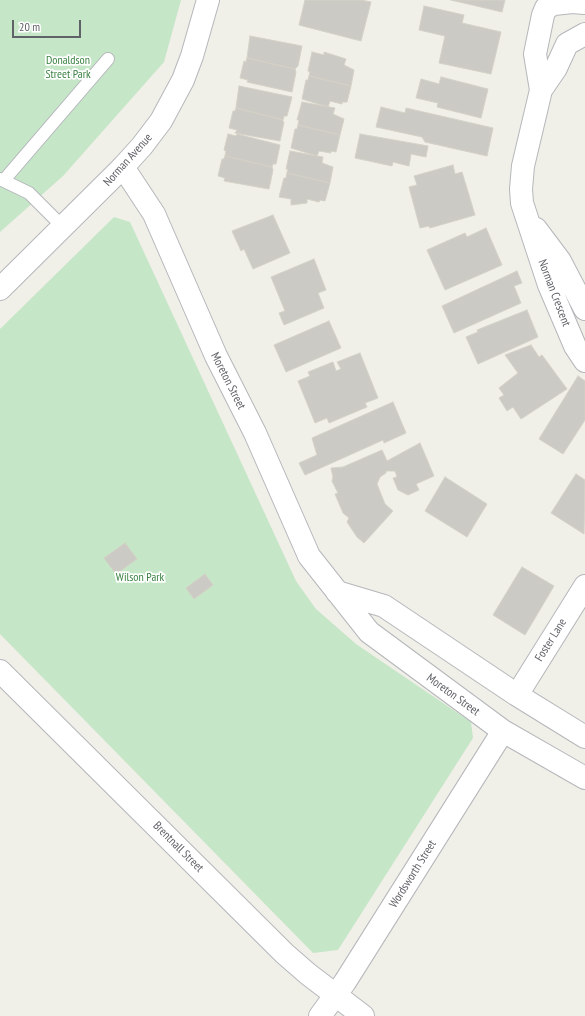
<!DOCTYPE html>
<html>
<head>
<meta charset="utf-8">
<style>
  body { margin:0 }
  #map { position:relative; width:585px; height:1016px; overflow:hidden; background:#f0efe8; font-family:"PT Sans Narrow",sans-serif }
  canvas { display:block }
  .scale { position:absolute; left:12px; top:20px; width:69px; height:18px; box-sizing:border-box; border:2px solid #5f6267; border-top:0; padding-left:5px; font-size:12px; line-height:14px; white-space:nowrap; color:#5f6267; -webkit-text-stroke:3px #fff; paint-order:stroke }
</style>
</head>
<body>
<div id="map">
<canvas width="585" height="1016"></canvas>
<div class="scale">20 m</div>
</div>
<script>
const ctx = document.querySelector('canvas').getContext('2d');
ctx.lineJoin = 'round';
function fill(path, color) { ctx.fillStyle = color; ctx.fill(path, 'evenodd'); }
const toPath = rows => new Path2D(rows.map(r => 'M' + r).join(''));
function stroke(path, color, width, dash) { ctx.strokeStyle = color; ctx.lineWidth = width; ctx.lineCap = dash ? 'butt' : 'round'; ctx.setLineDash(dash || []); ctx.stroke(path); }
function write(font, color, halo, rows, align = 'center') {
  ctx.font = font + ' "PT Sans Narrow",sans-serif'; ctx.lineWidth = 3.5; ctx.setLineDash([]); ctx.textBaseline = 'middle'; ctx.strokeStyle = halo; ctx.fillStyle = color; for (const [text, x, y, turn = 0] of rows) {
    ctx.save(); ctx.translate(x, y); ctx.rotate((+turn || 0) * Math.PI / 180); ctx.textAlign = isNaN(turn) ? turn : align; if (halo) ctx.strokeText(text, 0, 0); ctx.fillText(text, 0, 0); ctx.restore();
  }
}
fill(toPath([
  [0,0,181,0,164,62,63,176,0,232],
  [114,217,130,222,296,581,316,609,356,644,471,722,473,738,338,950,313,953,0,634,0,329]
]), '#c6e6c8');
const building = toPath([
  [305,0,361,0,371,2,361,41,299,25,305,0],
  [451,0,505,0,502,12,451,0],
  [424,6,464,15,462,23,501,32,491,74,439,63,445,36,419,30,424,6],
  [250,36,302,46,298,66,295,69,247,58,250,36],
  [312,52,324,55,324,52,346,59,344,65,354,70,351,86,309,76,310,72,308,71,312,52],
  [247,58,295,69,296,72,292,92,247,82,248,80,240,78,244,61,246,62,247,58],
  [309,76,351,86,347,102,342,102,342,104,330,101,328,107,302,99,306,80,308,80,309,76],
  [441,77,488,89,481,118,437,107,438,103,416,98,421,79,439,84,441,77],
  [239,86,292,97,287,116,284,116,283,120,236,108,239,86],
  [302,102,335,108,333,114,344,119,340,135,298,125,299,120,297,120,302,102],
  [381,107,405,113,406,108,493,128,487,156,425,142,422,137,376,127,381,107],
  [236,108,283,120,283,122,284,122,280,141,235,133,237,130,229,128,233,111,235,111,236,108],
  [298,125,340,135,336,152,331,151,331,153,319,151,317,156,291,148,295,129,297,129,298,125],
  [228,134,236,136,237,134,280,145,276,164,273,164,272,167,225,156,226,151,224,150,228,134],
  [360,134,428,146,426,157,411,154,409,166,393,162,392,166,355,158,360,134],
  [290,151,323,157,322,163,333,167,330,183,287,173,288,169,286,169,290,151],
  [225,156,272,167,273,170,269,189,224,181,225,178,218,176,222,159,224,159,225,156],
  [453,165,455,174,462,172,475,215,430,228,429,226,420,228,409,187,417,185,414,176,453,165],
  [287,173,330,183,325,201,320,200,319,202,307,199,307,203,291,205,291,199,279,197,284,178,286,178,287,173],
  [273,215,290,253,253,269,244,249,241,251,232,231,273,215],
  [486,228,502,265,445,290,427,250,465,233,467,237,486,228],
  [314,259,326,290,318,293,324,308,284,325,279,313,285,311,271,277,314,259],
  [517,271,522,283,514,286,521,303,454,333,442,306,517,271],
  [527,310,538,337,478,364,466,337,478,332,477,330,527,310],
  [329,321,341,348,286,372,274,345,329,321],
  [531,345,539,357,542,355,567,389,521,419,513,407,507,411,499,398,504,395,499,388,518,373,505,355,531,345],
  [360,353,378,398,365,403,367,407,329,423,327,418,315,423,298,381,310,376,308,372,333,362,336,371,341,369,337,362,360,353],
  [578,376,585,381,585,420,563,454,539,439,578,376],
  [393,402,406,433,384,443,383,440,305,475,299,463,317,455,312,438,393,402],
  [420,443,434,476,416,484,419,490,408,495,398,490,393,478,397,477,395,471,386,471,386,473,380,477,377,484,385,504,393,511,364,543,357,537,347,522,349,518,343,513,335,494,338,493,332,481,333,477,331,468,343,467,382,450,387,461,420,443],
  [576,474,585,480,584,534,551,513,576,474],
  [445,477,487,504,467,537,425,511,445,477],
  [125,543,137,559,116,574,104,558,125,543],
  [522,567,554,586,525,635,493,615,522,567],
  [205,574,213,585,194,599,186,588,205,574]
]);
fill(building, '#cccac4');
stroke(building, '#d5d1c6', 1);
const service = toPath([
  [0,179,29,193,62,226],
  [4,180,108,59]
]);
const minor = toPath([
  [585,3,572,2,554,4,546,8,543,15,535,54,541,90,523,166,521,189,522,203,549,285,575,346,585,361],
  [541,90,556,68,567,44,585,34],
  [123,167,154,214,216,356,255,433,309,556,369,632,503,731,585,778],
  [536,229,560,261,585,309],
  [337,592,384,606,517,695,585,737],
  [0,671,285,954,308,974,363,1016],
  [517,695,585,586],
  [320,1016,345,982,503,731]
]);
const tertiary = toPath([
  [0,289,123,167,142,146,161,121,183,80,192,56,208,0]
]);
stroke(service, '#b5b7bb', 14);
stroke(minor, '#b5b7bb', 24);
stroke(tertiary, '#b5b7bb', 24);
stroke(service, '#fff', 12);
stroke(minor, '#fff', 22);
stroke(tertiary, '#fff', 22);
write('12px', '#3a8242', '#fff', [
  ["Donaldson",68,61],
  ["Street Park",68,75],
  ["Wilson Park",140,578]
]);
write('12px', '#5f6267', '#fff', [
  ["Norman Avenue",128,160,-48],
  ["Norman Crescent",554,293,69],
  ["Moreton Street",228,381,63],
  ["Foster Lane",551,640,-58],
  ["Moreton Street",453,695,36],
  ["Brentnall Street",178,847,45],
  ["Wordsworth Street",413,874,-58]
]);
</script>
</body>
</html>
